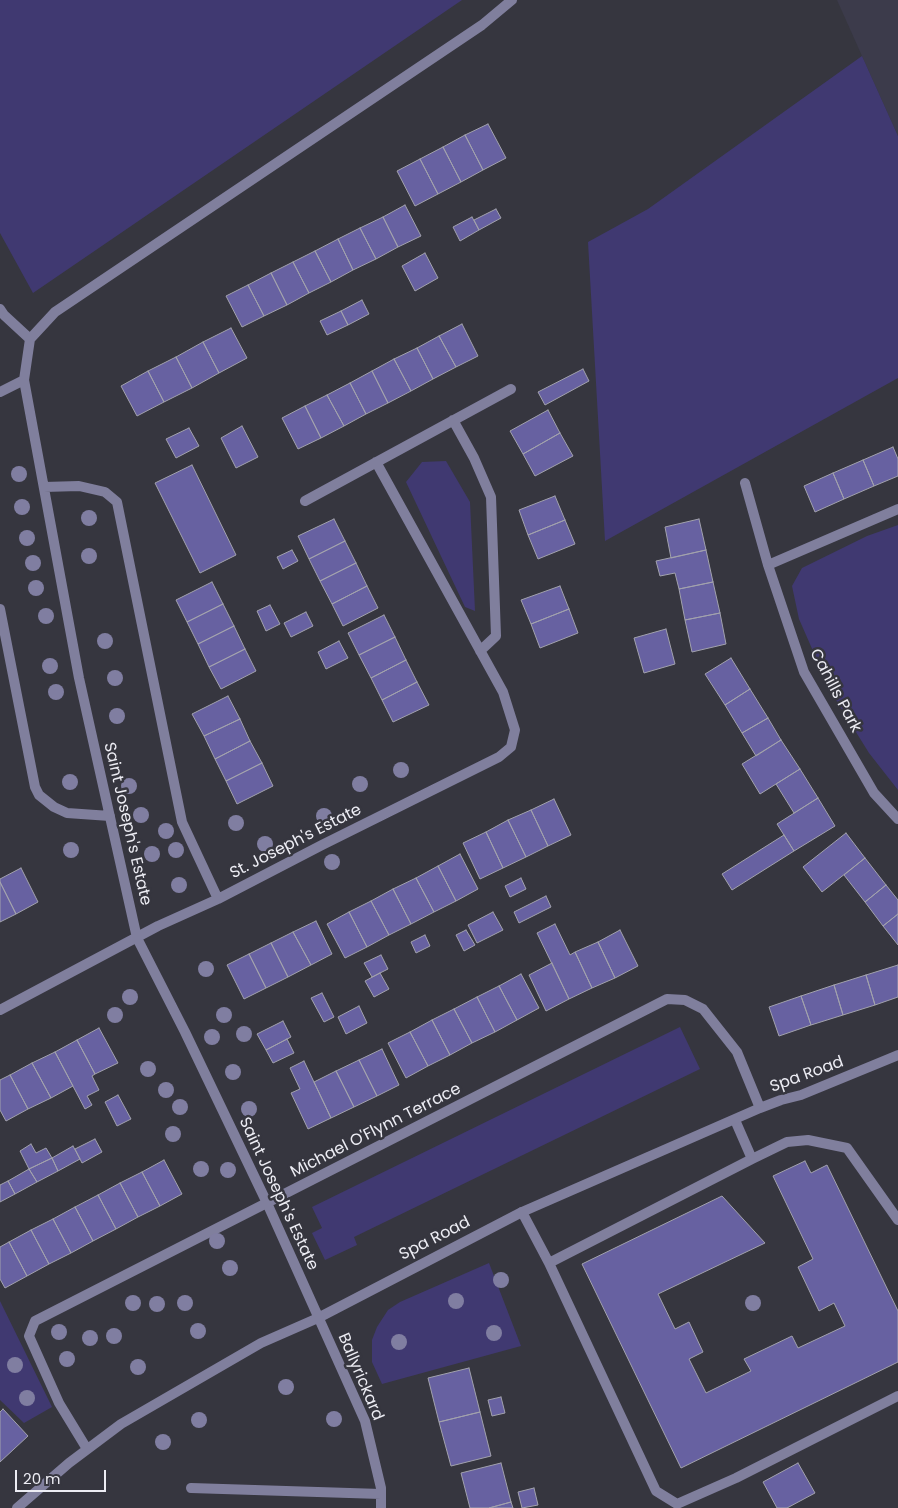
<!DOCTYPE html>
<html>
<head>
<meta charset="utf-8">
<style>
  body { margin:0 }
  #map { position:relative; width:898px; height:1508px; overflow:hidden; background:#36363f; font-family:Poppins,sans-serif }
  canvas { display:block }
  .scale { position:absolute; left:15px; top:1470px; width:91px; height:22px; box-sizing:border-box; border:2px solid #ededf4; border-top:0; padding-left:6px; font-size:15px; line-height:18px; white-space:nowrap; color:#ededf4; -webkit-text-stroke:4px #36363f; paint-order:stroke }
</style>
</head>
<body>
<div id="map">
<canvas width="898" height="1508"></canvas>
<div class="scale">20 m</div>
</div>
<script>
const ctx = document.querySelector('canvas').getContext('2d');
ctx.lineJoin = 'round';
function fill(path, color) { ctx.fillStyle = color; ctx.fill(path, 'evenodd'); }
const toPath = rows => new Path2D(rows.map(r => 'M' + r).join(''));
function stroke(path, color, width, dash) { ctx.strokeStyle = color; ctx.lineWidth = width; ctx.lineCap = dash ? 'butt' : 'round'; ctx.setLineDash(dash || []); ctx.stroke(path); }
function write(font, color, halo, rows, align = 'center') {
  ctx.font = font + ' Poppins,sans-serif'; ctx.lineWidth = 5; ctx.setLineDash([]); ctx.textBaseline = 'middle'; ctx.strokeStyle = halo; ctx.fillStyle = color; for (const [text, x, y, turn = 0] of rows) {
    ctx.save(); ctx.translate(x, y); ctx.rotate((+turn || 0) * Math.PI / 180); ctx.textAlign = isNaN(turn) ? turn : align; if (halo) ctx.strokeText(text, 0, 0); ctx.fillText(text, 0, 0); ctx.restore();
  }
}
fill(toPath([
  [837,0,898,0,898,136,862,56]
]), '#3c3b4b');
fill(toPath([
  [0,0,462,0,33,293,0,233],
  [862,56,898,136,898,378,605,541,588,242,648,209],
  [446,461,470,502,475,611,465,607,406,482,422,462],
  [898,525,898,790,869,753,831,692,799,619,792,586,802,568,867,536],
  [680,1027,700,1069,354,1237,357,1245,325,1260,312,1233,322,1228,312,1207],
  [489,1263,521,1346,382,1384,372,1362,372,1340,377,1327,388,1310,400,1302],
  [0,1301,52,1407,24,1423,0,1400]
]), '#403971');
const building = toPath([
  [488,124,506,158,483,170,465,135,488,124],
  [465,135,483,170,461,182,443,147,465,135],
  [443,147,461,182,438,194,420,159,443,147],
  [420,159,438,194,415,206,397,171,420,159],
  [405,205,421,236,398,247,383,217,405,205],
  [496,209,501,218,479,230,474,220,496,209],
  [383,217,398,247,376,259,360,228,383,217],
  [472,217,479,230,460,241,453,227,472,217],
  [360,228,376,259,353,270,338,239,360,228],
  [338,239,353,270,331,282,315,251,338,239],
  [315,251,331,282,309,293,293,262,315,251],
  [425,253,438,278,415,291,402,266,425,253],
  [293,262,309,293,287,305,271,273,293,262],
  [271,273,287,305,264,316,248,285,271,273],
  [248,285,264,316,242,327,226,296,248,285],
  [362,300,369,314,348,325,341,311,362,300],
  [341,311,348,325,327,335,320,321,341,311],
  [462,324,478,356,456,367,439,336,462,324],
  [231,328,247,358,219,373,203,342,231,328],
  [439,336,456,367,433,379,417,348,439,336],
  [203,342,219,373,192,388,176,357,203,342],
  [417,348,433,379,411,391,394,359,417,348],
  [176,357,192,388,164,402,148,371,176,357],
  [394,359,411,391,388,403,372,371,394,359],
  [583,369,589,381,545,405,538,392,583,369],
  [148,371,164,402,137,416,121,386,148,371],
  [372,371,388,403,366,414,350,383,372,371],
  [350,383,366,414,344,426,327,395,350,383],
  [327,395,344,426,321,438,305,406,327,395],
  [305,406,321,438,298,449,282,418,305,406],
  [548,410,560,433,523,454,510,431,548,410],
  [242,426,258,457,236,468,221,438,242,426],
  [189,428,199,446,176,458,166,439,189,428],
  [560,433,573,456,535,476,523,454,560,433],
  [893,447,898,459,898,476,874,486,863,460,893,447],
  [863,460,874,486,844,499,833,473,863,460],
  [192,465,236,555,200,573,155,483,192,465],
  [833,473,844,499,815,512,804,486,833,473],
  [555,496,565,520,528,535,519,510,555,496],
  [334,519,345,541,309,559,298,536,334,519],
  [699,519,706,550,671,558,665,527,699,519],
  [565,520,575,544,538,559,528,535,565,520],
  [345,541,356,563,320,581,309,559,345,541],
  [292,550,298,561,283,569,277,557,292,550],
  [706,550,713,582,679,589,675,573,660,576,656,561,706,550],
  [356,563,367,586,332,604,320,581,356,563],
  [212,582,223,604,187,622,176,600,212,582],
  [713,582,720,613,685,620,679,589,713,582],
  [367,586,378,608,343,626,332,604,367,586],
  [560,586,569,609,531,624,521,600,560,586],
  [223,604,234,626,198,644,187,622,223,604],
  [270,605,280,624,266,631,257,611,270,605],
  [569,609,578,633,540,648,531,624,569,609],
  [306,612,313,626,291,637,284,623,306,612],
  [720,613,726,644,692,652,685,620,720,613],
  [384,615,395,637,359,655,348,633,384,615],
  [234,626,245,649,209,667,198,644,234,626],
  [666,629,675,664,644,673,634,638,666,629],
  [395,637,406,660,371,678,359,655,395,637],
  [339,641,348,658,326,669,318,652,339,641],
  [245,649,256,671,221,689,209,667,245,649],
  [731,658,750,689,725,705,705,674,731,658],
  [406,660,417,682,382,700,371,678,406,660],
  [417,682,429,705,393,722,382,700,417,682],
  [750,689,768,718,742,733,725,705,750,689],
  [228,696,240,719,204,736,192,714,228,696],
  [768,718,781,740,756,756,742,733,768,718],
  [240,719,250,741,215,759,204,736,240,719],
  [781,740,800,769,760,794,742,764,781,740],
  [250,741,262,763,226,781,215,759,250,741],
  [262,763,273,786,237,804,226,781,262,763],
  [800,769,818,798,794,813,776,784,800,769],
  [818,798,835,826,794,851,777,824,818,798],
  [554,799,571,835,548,846,531,810,554,799],
  [531,810,548,846,526,857,508,820,531,810],
  [508,820,526,857,503,868,486,832,508,820],
  [486,832,503,868,480,879,463,843,486,832],
  [846,833,865,858,822,892,803,867,846,833],
  [784,835,794,851,732,890,722,874,784,835],
  [460,854,478,889,456,901,438,866,460,854],
  [865,858,886,885,865,902,844,875,865,858],
  [438,866,456,901,434,912,416,878,438,866],
  [21,868,38,902,16,914,0,882,0,879,21,868],
  [416,878,434,912,411,924,393,889,416,878],
  [521,878,526,889,510,897,505,886,521,878],
  [0,882,16,914,0,922,0,882],
  [886,885,898,900,898,914,883,926,865,902,886,885],
  [393,889,411,924,389,935,371,901,393,889],
  [546,896,551,907,519,923,514,912,546,896],
  [371,901,389,935,367,947,349,912,371,901],
  [349,912,367,947,345,958,327,924,349,912],
  [493,912,503,930,477,943,468,925,493,912],
  [898,914,898,945,883,926,898,914],
  [316,921,332,954,311,965,293,932,316,921],
  [555,924,570,955,575,952,592,988,569,999,537,933,555,924],
  [466,930,475,945,464,951,456,935,466,930],
  [620,930,638,966,615,978,598,942,620,930],
  [293,932,311,965,288,977,271,943,293,932],
  [425,935,430,946,416,953,411,942,425,935],
  [598,942,615,978,592,988,575,952,598,942],
  [271,943,288,977,266,988,249,954,271,943],
  [249,954,266,988,244,999,227,965,249,954],
  [381,955,388,969,372,977,364,963,381,955],
  [552,963,569,999,546,1011,529,975,552,963],
  [898,965,898,997,875,1005,866,975,898,965],
  [380,973,389,989,374,997,365,981,380,973],
  [521,974,539,1008,517,1020,499,986,521,974],
  [866,975,875,1005,843,1015,834,985,866,975],
  [834,985,843,1015,811,1025,801,996,834,985],
  [499,986,517,1020,495,1032,477,997,499,986],
  [322,993,334,1017,324,1022,311,998,322,993],
  [801,996,811,1025,779,1036,769,1007,801,996],
  [477,997,495,1032,472,1043,454,1009,477,997],
  [359,1006,367,1023,346,1034,338,1017,359,1006],
  [454,1009,472,1043,450,1055,432,1020,454,1009],
  [432,1020,450,1055,428,1066,410,1032,432,1020],
  [283,1021,291,1037,266,1050,257,1034,283,1021],
  [99,1028,118,1063,95,1074,77,1040,99,1028],
  [410,1032,428,1066,406,1078,388,1043,410,1032],
  [287,1039,294,1053,273,1063,266,1050,287,1039],
  [77,1040,95,1074,92,1076,99,1090,87,1096,92,1105,85,1109,55,1052,77,1040],
  [382,1049,399,1085,377,1096,359,1060,382,1049],
  [55,1052,73,1086,51,1098,32,1063,55,1052],
  [359,1060,377,1096,354,1107,336,1071,359,1060],
  [304,1061,331,1118,308,1129,291,1093,300,1089,290,1068,304,1061],
  [32,1063,51,1098,28,1109,10,1075,32,1063],
  [336,1071,354,1107,331,1118,314,1082,336,1071],
  [10,1075,28,1109,6,1121,0,1110,0,1080,10,1075],
  [118,1095,131,1119,117,1126,105,1102,118,1095],
  [95,1139,102,1152,82,1163,75,1149,95,1139],
  [31,1144,36,1153,46,1148,52,1158,29,1169,20,1151,31,1144],
  [73,1146,80,1159,58,1171,52,1158,73,1146],
  [52,1158,58,1171,37,1182,29,1169,52,1158],
  [164,1160,182,1194,160,1206,142,1172,164,1160],
  [805,1161,811,1173,827,1165,898,1311,898,1362,681,1468,582,1264,722,1196,765,1243,658,1294,675,1329,689,1322,703,1352,689,1359,706,1393,751,1371,744,1359,792,1336,798,1348,845,1326,834,1303,819,1311,798,1267,813,1259,773,1176,805,1161],
  [29,1169,37,1182,15,1194,8,1181,29,1169],
  [142,1172,160,1206,138,1217,120,1183,142,1172],
  [8,1181,15,1194,0,1202,0,1185,8,1181],
  [120,1183,138,1217,116,1229,98,1195,120,1183],
  [98,1195,116,1229,93,1241,75,1207,98,1195],
  [75,1207,93,1241,71,1253,53,1219,75,1207],
  [53,1219,71,1253,49,1264,31,1230,53,1219],
  [31,1230,49,1264,27,1276,9,1242,31,1230],
  [9,1242,27,1276,5,1288,0,1279,0,1247,9,1242],
  [469,1368,480,1412,439,1422,428,1378,469,1368],
  [501,1397,505,1413,492,1416,488,1400,501,1397],
  [3,1409,28,1436,0,1462,0,1412,3,1409],
  [480,1412,491,1456,451,1466,439,1422,480,1412],
  [501,1463,511,1502,489,1508,470,1508,461,1473,501,1463],
  [798,1463,815,1493,787,1508,777,1508,763,1482,798,1463],
  [534,1488,538,1505,522,1508,518,1492,534,1488],
  [511,1502,513,1508,489,1508,511,1502]
]);
fill(building, '#6761a1');
stroke(building, '#a2a2ad', 1);
stroke(toPath([
  [735,1120,752,1159,787,1142,808,1140,847,1148,898,1220],
  [522,1212,549,1263,656,1491,677,1504,736,1478,898,1396],
  [549,1263,752,1159]
]), '#807f9d', 10);
stroke(toPath([
  [0,309,4,315,30,339],
  [0,392,24,380],
  [453,420,474,458,491,497,496,636,480,651],
  [745,483,768,565,804,672,874,793,898,819],
  [44,487,79,486,105,492,117,502,182,822,218,899],
  [305,501,511,389],
  [768,565,898,509],
  [0,609,35,787,39,795,54,807,67,813,110,816],
  [0,1010,158,926,218,899,322,845,499,757,511,747,515,730,503,692,376,462],
  [87,1449,59,1403,29,1336,35,1321,667,999,685,1000,703,1009,737,1052,760,1108],
  [191,1488,381,1494],
  [17,1508,69,1463,121,1424,261,1343,318,1318,522,1212,760,1108,781,1100,801,1095,898,1055],
  [381,1508,381,1488,365,1421,267,1203,185,1032,137,938,79,678,24,380,30,339,55,312,482,25,512,0]
]), '#807f9d', 10);
ctx.fillStyle = '#807ea1';
for (const [x, y] of [
  [19,474],
  [22,507],
  [89,518],
  [27,538],
  [89,556],
  [33,563],
  [36,588],
  [46,616],
  [105,641],
  [50,666],
  [115,678],
  [56,692],
  [117,716],
  [401,770],
  [70,782],
  [360,784],
  [129,786],
  [141,815],
  [324,816],
  [236,823],
  [166,831],
  [265,844],
  [71,850],
  [176,850],
  [152,854],
  [332,862],
  [179,885],
  [206,969],
  [130,997],
  [115,1015],
  [224,1015],
  [244,1034],
  [212,1037],
  [148,1069],
  [233,1072],
  [166,1090],
  [180,1107],
  [249,1109],
  [173,1134],
  [201,1169],
  [228,1170],
  [217,1241],
  [230,1268],
  [501,1280],
  [456,1301],
  [133,1303],
  [185,1303],
  [753,1303],
  [157,1304],
  [198,1331],
  [59,1332],
  [494,1333],
  [114,1336],
  [90,1338],
  [399,1342],
  [67,1359],
  [15,1365],
  [138,1367],
  [286,1387],
  [27,1398],
  [334,1419],
  [199,1420],
  [163,1442]
]) { ctx.beginPath(); ctx.arc(x, y, 8, 0, 2 * Math.PI); ctx.fill(); }
write('16px', '#ededf4', '#36363f', [
  ["Cahills Park",835,691,62],
  ["Saint Joseph's Estate",127,824,77],
  ["St. Joseph's Estate",296,842,-27],
  ["Spa Road",807,1075,-20],
  ["Michael O'Flynn Terrace",376,1131,-27],
  ["Saint Joseph's Estate",278,1194,65],
  ["Spa Road",435,1239,-27],
  ["Ballyrickard",360,1377,67]
]);
</script>
</body>
</html>
